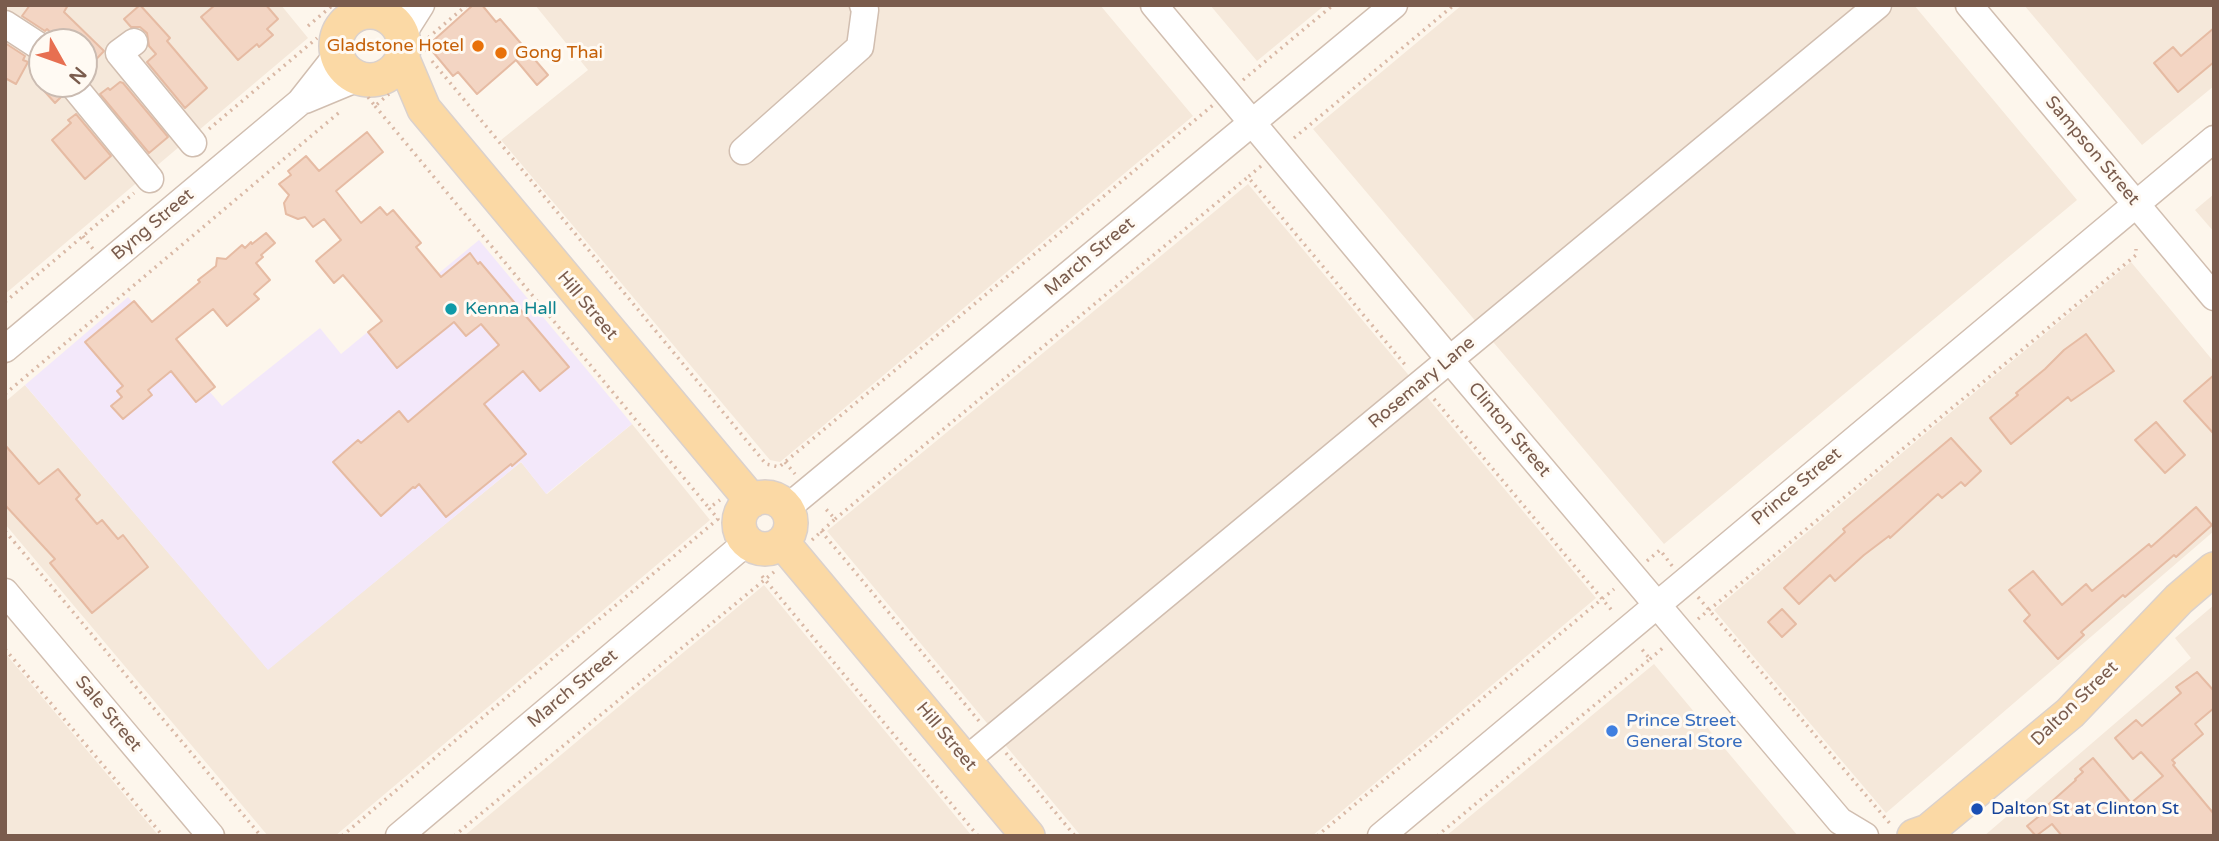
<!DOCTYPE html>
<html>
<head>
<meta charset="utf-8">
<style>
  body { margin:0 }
  #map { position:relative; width:2219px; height:841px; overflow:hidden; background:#fdf6ec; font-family:"Varela Round",sans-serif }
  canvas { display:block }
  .frame { position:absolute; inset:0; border:7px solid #7a5c4d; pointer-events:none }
  .north { position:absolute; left:28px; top:28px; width:70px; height:70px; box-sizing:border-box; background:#fffaf3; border:2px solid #cabbb1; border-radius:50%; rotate:130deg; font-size:19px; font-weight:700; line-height:28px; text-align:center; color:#7a5c4d }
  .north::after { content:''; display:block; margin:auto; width:24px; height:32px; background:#e76f51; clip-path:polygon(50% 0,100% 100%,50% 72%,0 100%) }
</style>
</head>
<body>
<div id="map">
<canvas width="2219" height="841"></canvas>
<div class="frame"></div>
<div class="north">N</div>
</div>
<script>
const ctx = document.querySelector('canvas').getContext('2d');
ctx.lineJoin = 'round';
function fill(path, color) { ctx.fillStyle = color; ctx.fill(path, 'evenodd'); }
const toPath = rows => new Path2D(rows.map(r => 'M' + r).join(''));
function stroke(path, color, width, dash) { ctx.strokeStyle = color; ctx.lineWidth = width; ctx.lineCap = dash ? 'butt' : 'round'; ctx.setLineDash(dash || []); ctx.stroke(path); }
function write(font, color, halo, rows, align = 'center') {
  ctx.font = font + ' "Varela Round",sans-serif'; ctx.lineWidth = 6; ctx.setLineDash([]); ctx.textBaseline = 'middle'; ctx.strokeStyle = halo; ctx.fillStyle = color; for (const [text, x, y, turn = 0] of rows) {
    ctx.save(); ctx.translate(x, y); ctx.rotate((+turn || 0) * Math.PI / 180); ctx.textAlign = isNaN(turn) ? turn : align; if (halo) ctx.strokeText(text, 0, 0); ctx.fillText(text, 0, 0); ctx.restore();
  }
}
fill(toPath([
  [5,5,281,5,308,38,5,294],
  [42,42,84,42,84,84,42,84],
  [535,5,1100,5,1193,116,780,462,770,460,501,140,588,70],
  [1210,5,1325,5,1257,61],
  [1462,5,1914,5,2077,200,1664,544,1313,129],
  [2024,5,2214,5,2214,86,2142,145],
  [1248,184,1596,598,1312,836,1081,836,827,531],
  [2214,194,2214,232,2195,210],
  [2131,262,2214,362,2214,531,1886,813,1714,610],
  [25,385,268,669,521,462,547,494,632,424,710,520,335,836,268,836,5,524,5,402],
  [764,585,972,836,464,836],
  [2214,605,2214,836,1984,836,2191,658,2175,638],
  [5,653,159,836,5,836],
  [1654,664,1798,836,1446,836]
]), '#f5e8da');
fill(toPath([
  [479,240,632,424,546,494,521,462,268,670,25,385,128,297,222,406,320,328,341,354]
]), '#f3e8fa');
const building = toPath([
  [30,5,68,5,64,12,104,51,84,72,84,42,61,42,47,29,45,31,22,16,30,5],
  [140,5,170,38,167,41,207,88,185,108,147,62,156,54,149,46,147,33,140,27,131,27,124,19,140,5],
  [215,5,266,5,278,19,267,29,273,35,259,47,257,44,238,60,201,17,215,5],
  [473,5,482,5,496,22,500,19,548,75,537,85,516,60,477,94,458,72,453,76,433,52,434,40,473,5],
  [2214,28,2214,62,2178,92,2154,63,2173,47,2181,56,2214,28],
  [5,43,25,56,23,60,28,62,16,84,5,78,5,43],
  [120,82,123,83,168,137,149,153,100,94,108,88,110,90,120,82],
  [38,84,57,84,62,96,55,103,38,84],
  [76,114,111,156,85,179,52,140,71,123,68,120,76,114],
  [367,132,383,152,336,191,361,223,380,207,387,215,393,210,421,243,416,247,441,277,470,253,478,264,480,262,569,367,540,391,523,371,484,404,526,454,512,466,511,464,446,517,419,484,415,488,413,487,381,516,333,462,358,440,361,443,399,411,408,422,499,345,481,324,466,336,454,322,397,368,368,332,382,321,343,275,334,283,316,261,341,240,324,219,313,227,305,217,298,219,286,214,284,203,289,195,279,184,291,175,288,171,306,156,319,171,367,132],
  [266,233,275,243,261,255,263,257,256,263,270,280,254,294,259,299,227,326,213,309,176,339,215,387,196,402,171,371,148,390,152,395,123,419,111,406,122,397,117,391,123,386,85,342,134,301,152,322,200,282,198,280,216,266,217,258,226,259,242,245,245,248,251,242,252,244,266,233],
  [2086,334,2114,371,2071,401,2068,397,2011,444,1990,418,2018,395,2016,393,2045,369,2064,350,2086,334],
  [2214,375,2214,434,2184,401,2214,375],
  [2156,422,2185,455,2165,473,2135,440,2156,422],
  [1951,438,1981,471,1965,486,1961,482,1942,498,1938,494,1890,538,1889,536,1864,555,1835,581,1830,575,1799,604,1784,588,1845,532,1843,529,1951,438],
  [5,445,39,484,58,469,80,495,76,499,97,524,102,520,118,539,123,535,148,567,92,613,50,563,55,559,5,505,5,445],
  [2196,507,2212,525,2176,557,2174,555,2125,597,2123,595,2081,632,2084,635,2058,659,2024,621,2030,615,2009,590,2033,571,2062,605,2086,584,2092,591,2149,544,2151,547,2196,507],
  [1782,609,1796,624,1782,637,1768,622,1782,609],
  [2197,672,2214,691,2214,708,2195,724,2203,734,2172,760,2175,763,2173,765,2214,814,2214,836,2062,836,2052,824,2036,836,2027,826,2043,813,2041,811,2076,780,2075,779,2083,772,2080,769,2093,758,2131,803,2163,776,2141,752,2133,759,2115,738,2136,720,2142,726,2181,693,2176,687,2197,672]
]);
fill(building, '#f3d5c3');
stroke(building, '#e6bba3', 2);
const minor = toPath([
  [1154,5,1450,360,1840,821,1865,836],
  [1969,5,2214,297],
  [381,13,397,5],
  [5,24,42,48],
  [402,35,421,5],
  [134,42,119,53,193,143],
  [72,84,150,179],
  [305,100,358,78],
  [743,151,860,47,865,10,863,5],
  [5,349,300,102,337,55],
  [787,508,1394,5],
  [5,592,211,836],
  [966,760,1878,5],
  [399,836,747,542],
  [1381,836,2214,139]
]);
const major = toPath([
  '336 46a34 34 0 1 1 68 0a34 34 0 1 1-68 0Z',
  [402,57,424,109,752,501],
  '739 523a26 26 0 1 1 52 0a26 26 0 1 1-52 0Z',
  [783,543,1028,836],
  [1914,836,1928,831,2070,713,2179,599,2214,569]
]);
stroke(minor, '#d1beb0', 29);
stroke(major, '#dad1cd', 36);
stroke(toPath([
  [308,26,333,5],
  [427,52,429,37,467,5],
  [432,61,766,464,779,467,1213,105],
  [1243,80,1333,5],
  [368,97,375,106,389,94],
  [375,106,709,508],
  [209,129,317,38],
  [1294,138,1454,5],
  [1261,166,1248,177,1407,367],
  [83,236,93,249],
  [5,302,134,193],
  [5,394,342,110],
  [1434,399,1614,613],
  [785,462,795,474],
  [835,519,1248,177],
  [5,531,261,836],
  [821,531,979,721],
  [812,540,835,519,823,506],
  [1647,561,1660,550,1673,567],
  [762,576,978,836],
  [1698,597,1892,826],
  [1698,619,2136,255,2136,249],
  [5,649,163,836],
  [1650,659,1665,646],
  [1006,753,1075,836],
  [342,836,718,519,709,508,720,500],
  [454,836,774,572],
  [1317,836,1614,589],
  [1437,836,1650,659,1640,647]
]), '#d9b8a5', 3.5, [2, 5]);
stroke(minor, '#fff', 26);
stroke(major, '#fbd9a5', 33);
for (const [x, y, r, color] of [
  [478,46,7,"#e8710a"],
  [501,53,7,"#e8710a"],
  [451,309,7,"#0f9aa8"],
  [1612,731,7,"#3f7fe0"],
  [1977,809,7,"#1a4fb4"]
]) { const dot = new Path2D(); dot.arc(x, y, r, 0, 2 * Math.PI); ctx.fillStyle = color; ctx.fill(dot); stroke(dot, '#fffaf3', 2.5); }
write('18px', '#c56008', '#fffaf3', [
  ["Gladstone Hotel",464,46],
  ["Gong Thai",515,53,"left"]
], 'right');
write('18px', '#7a5c4d', '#fffaf3', [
  ["Sampson Street",2092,151,50],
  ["Byng Street",153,225,-40],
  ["March Street",1090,257,-40],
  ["Hill Street",587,306,50],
  ["Rosemary Lane",1422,383,-40],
  ["Clinton Street",1509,430,50],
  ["Prince Street",1797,487,-40],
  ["March Street",573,689,-40],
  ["Dalton Street",2075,704,-44],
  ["Sale Street",108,714,50],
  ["Hill Street",946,737,50]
]);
write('18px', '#0d838f', '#fffaf3', [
  ["Kenna Hall",465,309]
], 'left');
write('18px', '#366cbe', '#fffaf3', [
  ["Prince Street",1626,721],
  ["General Store",1626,742]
], 'left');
write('18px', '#164399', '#fffaf3', [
  ["Dalton St at Clinton St",1991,809]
], 'left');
</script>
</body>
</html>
